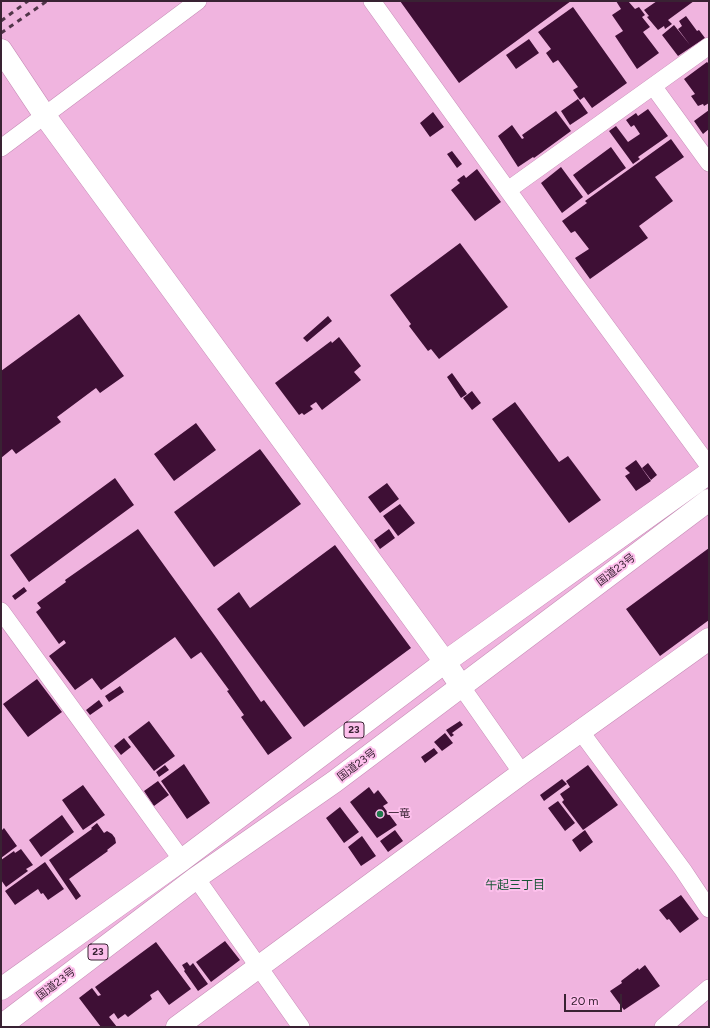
<!DOCTYPE html>
<html>
<head>
<meta charset="utf-8">
<style>
  body { margin:0 }
  #map { position:relative; width:710px; height:1028px; overflow:hidden; background:#f0b4df; font-family:Figtree,sans-serif }
  canvas { display:block }
  .frame { position:absolute; inset:0; border:2px solid #392233; pointer-events:none }
  .scale { position:absolute; left:564px; top:994px; width:58px; height:18px; box-sizing:border-box; border:2px solid #392233; border-top:0; padding-left:5px; font-size:12px; line-height:14px; white-space:nowrap; color:#392233; -webkit-text-stroke:3px #fdc0ec; paint-order:stroke }
</style>
</head>
<body>
<div id="map">
<canvas width="710" height="1028"></canvas>
<div class="frame"></div>
<div class="scale">20 m</div>
</div>
<script>
const ctx = document.querySelector('canvas').getContext('2d');
ctx.lineJoin = 'round';
function fill(path, color) { ctx.fillStyle = color; ctx.fill(path, 'evenodd'); }
const toPath = rows => new Path2D(rows.map(r => 'M' + r).join(''));
function stroke(path, color, width, dash) { ctx.strokeStyle = color; ctx.lineWidth = width; ctx.lineCap = dash ? 'butt' : 'round'; ctx.setLineDash(dash || []); ctx.stroke(path); }
function write(font, color, halo, rows, align = 'center') {
  ctx.font = font + ' Figtree,"Noto Sans JP",sans-serif'; ctx.lineWidth = 4; ctx.setLineDash([]); ctx.textBaseline = 'middle'; ctx.strokeStyle = halo; ctx.fillStyle = color; for (const [text, x, y, turn = 0] of rows) {
    ctx.save(); ctx.translate(x, y); ctx.rotate((+turn || 0) * Math.PI / 180); ctx.textAlign = isNaN(turn) ? turn : align; if (halo) ctx.strokeText(text, 0, 0); ctx.fillText(text, 0, 0); ctx.restore();
  }
}
fill(toPath([
  [400,1,571,1,459,83],
  [616,1,628,1,635,9,639,7,645,15,642,17,650,27,643,32,659,53,637,69,615,36,623,31,612,15,621,9],
  [657,1,694,1,668,20,672,24,665,29,664,26,658,30,647,17,649,16,644,10],
  [573,7,627,83,592,108,584,97,580,100,573,90,578,87,558,60,553,63,546,53,551,49,538,32],
  [686,16,697,31,699,30,705,38,678,56,662,35,674,25,690,45,678,29,682,26,679,21],
  [529,39,539,53,516,69,506,55],
  [707,62,709,64,709,103,704,106,703,104,698,106,691,96,695,94,684,79],
  [578,99,588,113,570,125,561,111],
  [648,109,668,136,638,157,640,159,633,164,609,131,616,126,628,142,640,134,634,125,631,127,626,120,636,113,638,116],
  [709,110,709,129,703,134,694,121],
  [556,111,571,131,534,158,533,157,518,167,498,136,512,125,522,139,524,138,522,135],
  [433,112,444,127,430,137,420,123],
  [671,139,684,157,655,177,673,201,639,226,648,238,590,279,575,258,589,249,575,231,571,233,562,221,587,203,585,201],
  [611,147,626,168,588,195,573,175],
  [452,151,462,164,457,168,447,154],
  [561,167,583,197,562,213,541,183],
  [477,169,501,202,475,221,451,190,460,183,457,180,464,175,466,178],
  [460,243,508,307,439,359,431,349,428,351,409,326,411,324,390,295],
  [79,314,124,376,100,393,96,388,57,417,61,422,16,454,12,449,1,458,1,371],
  [328,316,332,321,307,342,303,338],
  [339,337,361,366,354,372,361,380,322,410,316,402,310,406,313,409,304,415,302,413,299,415,275,383,331,341,332,343],
  [452,373,467,394,461,398,447,377],
  [472,391,481,403,472,410,463,398],
  [515,402,559,462,568,456,601,500,569,523,492,419],
  [196,423,216,450,174,481,154,454],
  [260,449,301,504,214,567,174,512],
  [636,460,651,481,636,491,625,476,630,473,625,468],
  [648,463,657,475,651,480,642,468],
  [115,478,134,505,29,582,10,555],
  [387,483,399,499,380,513,368,497],
  [400,504,415,523,398,536,383,516],
  [138,529,218,640,261,702,264,700,292,738,268,755,241,717,244,715,227,691,229,690,201,652,191,659,175,637,101,690,92,678,75,690,49,656,66,643,64,640,59,644,36,612,41,608,37,603,66,582,65,580],
  [389,529,395,538,380,549,374,540],
  [335,545,411,648,304,727,217,609,239,592,250,608],
  [709,548,709,620,660,656,626,609],
  [24,587,27,591,15,600,12,596],
  [37,679,62,712,28,737,3,704],
  [120,686,124,692,109,702,105,696],
  [99,700,103,706,90,715,86,710],
  [149,721,175,756,154,771,128,737],
  [460,721,463,725,452,733,454,735,451,737,446,730],
  [445,733,453,743,442,751,434,742],
  [124,738,131,747,121,755,114,746],
  [434,748,438,753,425,763,421,757],
  [184,764,210,803,187,819,161,781],
  [165,765,169,770,159,777,156,772],
  [588,765,618,805,583,830,562,802,564,800,560,794,570,787,566,781],
  [562,779,567,784,544,801,540,795],
  [158,781,169,795,154,806,144,791],
  [83,785,105,815,83,830,62,800],
  [369,787,374,794,378,790,388,803,383,806,397,825,377,838,350,802],
  [558,801,575,823,565,831,548,808],
  [340,807,359,832,344,843,326,818],
  [62,815,74,832,41,857,29,840],
  [97,823,104,833,107,831,112,834,115,838,116,843,107,850,108,851,69,879,81,896,76,900,49,860,92,829,91,828],
  [4,828,17,846,1,858,1,831],
  [395,830,403,841,388,852,380,841],
  [585,830,593,842,580,852,572,840],
  [362,836,376,856,361,866,348,847],
  [21,849,33,865,26,869,28,871,6,887,1,880,1,860,14,851,15,853],
  [45,862,64,889,48,900,43,893,41,894,38,889,15,905,5,891],
  [681,895,699,919,680,933,669,919,667,920,659,910],
  [225,941,240,960,211,982,196,962],
  [156,942,191,989,169,1005,158,990,150,995,152,999,128,1017,125,1014,118,1019,114,1013,109,1017,117,1027,101,1027,79,998,92,988,98,996,101,995,95,987],
  [187,962,190,966,193,963,208,984,198,991,184,971,185,970,182,965],
  [645,965,660,986,624,1010,610,991,622,983,621,981,638,968,639,970]
]), '#3e0f35');
const street = toPath([
  [372,1,573,281,709,466],
  [653,86,709,163],
  [1,148,198,1],
  [508,190,709,46],
  [1,611,182,860],
  [461,686,522,773],
  [581,732,683,870,709,909],
  [196,878,301,1027],
  [663,1027,709,988]
]);
const secondary = toPath([
  [1,50,45,116,445,662,461,686],
  [177,1027,522,773,709,639]
]);
const highway = toPath([
  [1,989,182,860,445,662,709,473],
  [1,1026,196,878,334,782,709,500]
]);
stroke(street, '#c78db7', 18);
stroke(secondary, '#c78db7', 23);
stroke(highway, '#c78db7', 23);
stroke(street, '#fff', 17);
stroke(secondary, '#fff', 22);
stroke(highway, '#fff', 22);
stroke(toPath([
  [1,21,28,1],
  [1,33,47,1]
]), '#503549', 3, [5, 5]);
for (const [x, y, r, color] of [
  [380,814,4,"#21794d"]
]) { const dot = new Path2D(); dot.arc(x, y, r, 0, 2 * Math.PI); ctx.fillStyle = color; ctx.fill(dot); stroke(dot, '#fdc0ec', 1.5); }
for (const [x, y, w] of [
  [354,730,20],
  [98,952,20]
]) { const box = new Path2D(); box.roundRect(x - w / 2, y - 8, w, 16, 3); ctx.fillStyle = '#fdc0ec'; ctx.fill(box); stroke(box, '#392233', 1); }
write('bold 10px', '#392233', null, [
  ["23",354,730],
  ["23",98,952]
]);
write('11px', '#392233', '#fdc0ec', [
  ["国道23号",616,570,-37],
  ["国道23号",357,765,-37],
  ["国道23号",56,984,-37]
]);
write('11px', '#392233', '#fdc0ec', [
  ["一竜",388,814]
], 'left');
write('12px', '#195436', '#fdc0ec', [
  ["午起三丁目",515,885]
]);
</script>
</body>
</html>
